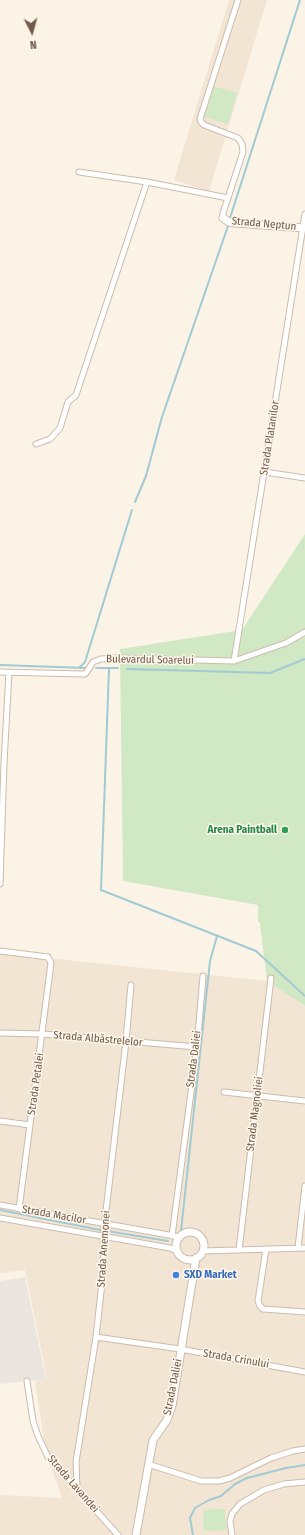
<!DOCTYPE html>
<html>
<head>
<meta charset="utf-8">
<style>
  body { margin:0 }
  #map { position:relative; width:305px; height:1535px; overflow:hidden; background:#fbf3e5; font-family:"Fira Sans Condensed",sans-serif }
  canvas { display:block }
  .north { position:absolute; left:12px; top:12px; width:40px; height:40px; -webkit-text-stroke:3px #fef7eb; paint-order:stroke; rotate:174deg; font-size:11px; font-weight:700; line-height:16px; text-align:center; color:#725b4b }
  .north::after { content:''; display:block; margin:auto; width:14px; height:18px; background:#725b4b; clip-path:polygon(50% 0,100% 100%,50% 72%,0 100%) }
</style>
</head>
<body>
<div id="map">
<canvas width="305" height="1535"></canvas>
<div class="north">N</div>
</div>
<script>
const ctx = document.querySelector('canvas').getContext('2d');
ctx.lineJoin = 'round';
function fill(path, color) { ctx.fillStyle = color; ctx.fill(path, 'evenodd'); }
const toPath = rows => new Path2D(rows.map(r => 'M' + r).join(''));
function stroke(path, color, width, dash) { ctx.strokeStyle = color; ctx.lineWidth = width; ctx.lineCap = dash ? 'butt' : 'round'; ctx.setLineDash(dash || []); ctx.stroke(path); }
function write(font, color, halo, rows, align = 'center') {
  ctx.font = font + ' "Fira Sans Condensed",sans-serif'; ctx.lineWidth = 3; ctx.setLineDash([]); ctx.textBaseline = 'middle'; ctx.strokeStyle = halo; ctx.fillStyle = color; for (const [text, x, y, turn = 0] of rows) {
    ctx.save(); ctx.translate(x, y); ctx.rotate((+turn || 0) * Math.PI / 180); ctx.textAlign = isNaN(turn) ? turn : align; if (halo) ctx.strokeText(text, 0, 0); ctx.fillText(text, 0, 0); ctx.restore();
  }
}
fill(toPath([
  [229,0,267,0,209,191,174,180],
  [0,953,267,981,305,1006,305,1535,0,1535,0,1495,62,1498,46,1453,35,1381,47,1379,25,1270,0,1273]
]), '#f2e5d4');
fill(toPath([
  [25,1277,46,1379,0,1384,0,1281]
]), '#ebe5df');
fill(toPath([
  [213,86,237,93,228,124,204,117],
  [305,534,305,1006,267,981,260,923,258,921,258,905,123,881,120,649,242,630],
  [225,1509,226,1530,204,1531,203,1510]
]), '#d1e8c4');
stroke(toPath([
  [230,218,300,0],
  [135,502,146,476,162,417,228,226],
  [0,665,86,668],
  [80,667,85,662,132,510],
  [96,668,109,668],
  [118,668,109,668,101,890,256,951,305,996],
  [127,669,270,673,305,659],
  [0,1210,95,1229,168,1241],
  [181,1231,210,961,217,936],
  [193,1535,190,1518,195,1508,209,1500,221,1496,235,1484,247,1478,286,1468,305,1465]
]), '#a1cad4', 2);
const minor = toPath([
  [79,172,147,182,228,198],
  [223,218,223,213,243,152,242,144,238,138,204,125,201,122,200,119,238,0],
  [36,444,50,439,60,428,68,402,76,395,147,182],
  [265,472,305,478],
  [234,661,305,214],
  [0,672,84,674,86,673,93,662,101,659,116,658,234,661,286,643,305,632],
  [0,884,4,763,9,672],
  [0,951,48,957,51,963,19,1209],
  [0,1033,43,1034,197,1047],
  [224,1092,305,1101],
  [0,1121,30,1125],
  [0,1205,180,1237],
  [0,1218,170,1248,177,1251],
  [172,1236,197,1047,203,976],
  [298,1248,305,1186],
  [266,1249,258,1301,260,1306,263,1309,305,1312],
  [239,1250,271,978],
  [203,1251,305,1248],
  [96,1337,180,1349,305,1372],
  [27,1381,33,1421,38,1436,48,1457,118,1535],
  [148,1464,201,1481,219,1481,230,1478,271,1458,293,1451,305,1449],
  [77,1488,76,1462,96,1337,104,1265,103,1236,126,1041,131,985],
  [232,1535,230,1521,232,1514,240,1504,264,1490,284,1484,305,1482]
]);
const tertiary = toPath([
  [223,218,229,222,235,223,305,228],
  '176 1246a14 14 0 1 1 28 0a14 14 0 1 1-28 0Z',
  [136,1535,153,1440,167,1420,172,1406,196,1258]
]);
stroke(minor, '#ccbbac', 7);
stroke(tertiary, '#ccbbac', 9);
stroke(minor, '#fff', 5);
stroke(tertiary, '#fff', 7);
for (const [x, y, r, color] of [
  [285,830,4,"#2e9e5b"],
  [176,1275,4,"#3f7fe0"]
]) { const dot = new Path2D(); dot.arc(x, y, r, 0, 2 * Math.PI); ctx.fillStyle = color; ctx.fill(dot); stroke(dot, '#fef7eb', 1.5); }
write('11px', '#725b4b', '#fef7eb', [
  ["Strada Neptun",264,224,5],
  ["Strada Platanilor",270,438,-81],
  ["Bulevardul Soarelui",150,660,1],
  ["Strada Albăstrelelor",98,1039,5],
  ["Strada Daliei",194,1059,-83],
  ["Strada Petalei",36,1084,-82],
  ["Strada Magnoliei",255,1114,-83],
  ["Strada Macilor",54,1215,10],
  ["Strada Anemonei",104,1249,-86],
  ["Strada Crinului",236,1359,10],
  ["Strada Daliei",173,1387,-79],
  ["Strada Lavandei",73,1484,49]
]);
write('bold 11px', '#27864d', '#fef7eb', [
  ["Arena Paintball",277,830]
], 'right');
write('bold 11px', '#366cbe', '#fef7eb', [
  ["SXD Market",184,1275]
], 'left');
</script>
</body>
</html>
